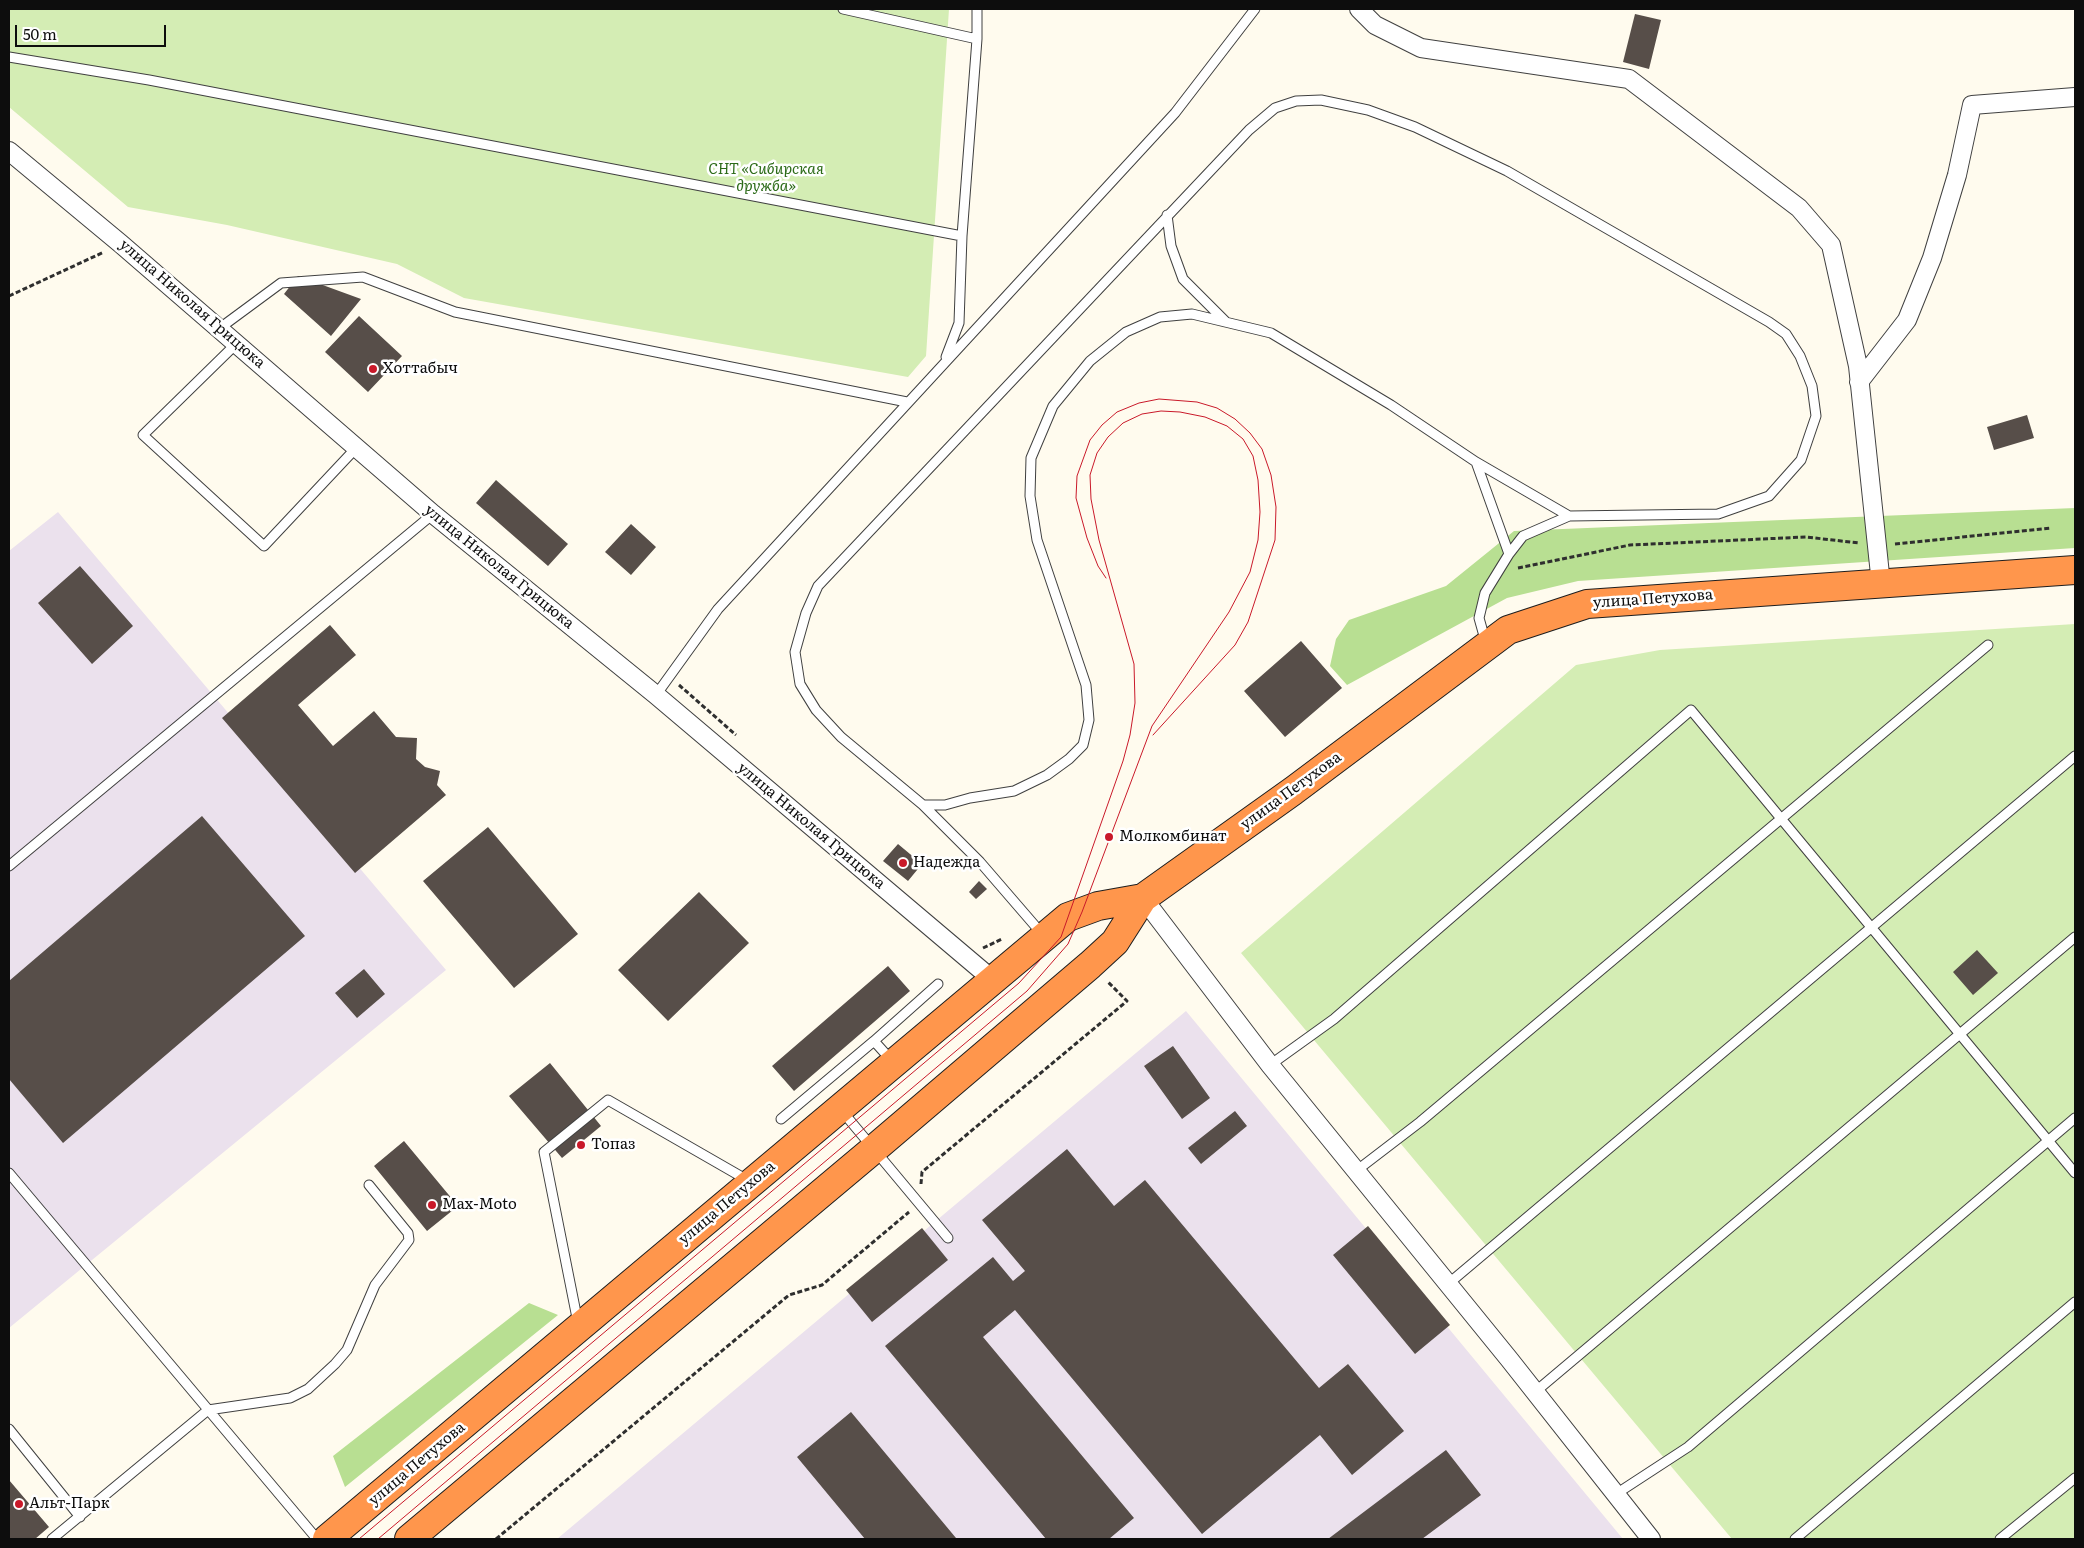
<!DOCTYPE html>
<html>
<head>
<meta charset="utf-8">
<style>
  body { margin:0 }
  #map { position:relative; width:2084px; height:1548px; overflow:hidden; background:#fffbee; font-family:Literata,serif }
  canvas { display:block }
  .frame { position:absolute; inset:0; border:10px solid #0d0d0d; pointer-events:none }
  .scale { position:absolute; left:15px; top:25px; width:151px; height:22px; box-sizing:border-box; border:2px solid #0d0d0d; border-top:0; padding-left:6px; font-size:15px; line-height:18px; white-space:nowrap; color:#0d0d0d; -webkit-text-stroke:4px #fff; paint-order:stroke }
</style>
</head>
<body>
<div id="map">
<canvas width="2084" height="1548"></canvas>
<div class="frame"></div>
<div class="scale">50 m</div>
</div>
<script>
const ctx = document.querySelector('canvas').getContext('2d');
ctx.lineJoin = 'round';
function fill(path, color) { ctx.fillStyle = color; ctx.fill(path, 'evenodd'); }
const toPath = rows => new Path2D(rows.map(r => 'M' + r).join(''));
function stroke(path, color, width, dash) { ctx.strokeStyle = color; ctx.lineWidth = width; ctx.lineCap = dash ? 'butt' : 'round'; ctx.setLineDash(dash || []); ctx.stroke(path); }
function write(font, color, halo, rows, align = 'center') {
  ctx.font = font + ' Literata,serif'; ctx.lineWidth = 5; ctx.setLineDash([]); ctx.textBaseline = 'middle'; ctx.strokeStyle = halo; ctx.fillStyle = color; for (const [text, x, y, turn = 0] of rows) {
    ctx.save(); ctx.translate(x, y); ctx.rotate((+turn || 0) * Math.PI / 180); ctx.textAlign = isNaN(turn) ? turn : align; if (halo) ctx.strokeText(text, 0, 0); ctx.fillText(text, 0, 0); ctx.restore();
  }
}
fill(toPath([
  [58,512,446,970,9,1328,9,551],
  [1186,1011,1623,1539,557,1539]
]), '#ebe1ed');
fill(toPath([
  [9,9,949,9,926,356,908,377,464,298,397,264,227,225,128,207,9,107],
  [2075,624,2075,1539,1732,1539,1241,953,1576,665,1660,650]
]), '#d4edb4');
fill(toPath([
  [2075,508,2075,548,1578,581,1507,598,1347,685,1330,666,1336,639,1349,620,1446,586,1514,531],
  [529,1303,558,1315,345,1487,333,1456]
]), '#b8df92');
fill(toPath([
  [1635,14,1661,20,1649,69,1623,62],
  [298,276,361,299,331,336,284,294],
  [359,316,402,356,368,392,325,352],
  [2027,415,2034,438,1994,450,1987,427],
  [496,480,568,544,548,566,476,503],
  [631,524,656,547,631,575,605,552],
  [80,566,133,626,92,664,38,603],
  [330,625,356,655,298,705,333,746,374,711,396,737,417,738,416,759,425,767,440,771,437,785,446,795,355,873,222,718],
  [1301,641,1342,688,1285,737,1244,691],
  [202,816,305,936,63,1143,9,1079,9,981],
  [488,827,578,934,514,988,423,881],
  [898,844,922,864,908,881,883,861],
  [979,881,987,889,976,899,969,892],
  [699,892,749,943,668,1021,618,970],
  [1977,950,1998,973,1973,995,1953,972],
  [888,966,910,991,794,1091,772,1066],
  [364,969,385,994,357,1018,335,993],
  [1173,1046,1210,1098,1182,1119,1144,1066],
  [550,1063,601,1126,562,1158,509,1096],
  [1235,1111,1247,1126,1201,1164,1188,1148],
  [404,1141,458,1206,427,1231,374,1166],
  [1067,1149,1114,1206,1145,1180,1319,1388,1348,1364,1404,1431,1352,1475,1320,1435,1202,1534,1015,1310,983,1337,1134,1518,1109,1539,1046,1539,885,1346,993,1257,1013,1281,1025,1271,982,1220],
  [1368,1226,1450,1325,1415,1354,1333,1255],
  [922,1228,948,1260,872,1322,846,1290],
  [851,1412,956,1538,954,1539,865,1539,797,1457],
  [1446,1450,1481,1495,1422,1539,1328,1539],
  [9,1480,49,1527,35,1539,9,1539]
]), '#574e49');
const lane = toPath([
  [843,9,977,39],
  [9,57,149,80,962,236],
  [1167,215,1171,246,1183,279,1225,321],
  [220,328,281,283,363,277,455,312,907,402],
  [237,343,143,435,264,546,357,447],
  [946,357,959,323,962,236,977,39,977,9],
  [1476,462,1569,516,1718,514,1769,496,1801,460,1816,416,1812,386,1800,356,1786,334,1769,322,1507,171,1415,127,1368,110,1321,100,1296,101,1275,108,1249,130,818,586,806,613,795,652,800,684,816,710,841,737,923,805,945,805,970,798,1014,791,1047,775,1069,759,1083,745,1089,720,1086,685,1037,540,1030,496,1031,458,1053,406,1090,361,1126,332,1160,317,1192,314,1271,333,1391,405,1476,462,1509,554],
  [1486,643,1479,618,1485,593,1509,554,1523,536,1569,516],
  [656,695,718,609,1175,113,1255,9],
  [923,805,980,862,1043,935],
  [9,866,433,514],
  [874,1041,892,1061],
  [1270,1065,1334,1019,1691,710,2075,1173],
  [842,1111,948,1238],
  [781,1119,874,1041,938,984],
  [1356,1171,1420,1122,1988,645],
  [9,1173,317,1539],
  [1448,1284,2075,756],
  [578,1323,544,1152,608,1100,749,1181],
  [1535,1392,2075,937],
  [9,1429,80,1517],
  [1616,1494,1688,1447,2075,1118],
  [52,1539,208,1410,290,1398,308,1389,335,1364,347,1350,375,1285,409,1240,408,1233,369,1185],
  [1795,1539,2075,1302],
  [2000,1539,2075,1478]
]);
const street = toPath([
  [1359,9,1375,25,1421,48,1629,79,1799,208,1831,245,1858,366,1881,584],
  [9,151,121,244,433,514,656,695,993,980],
  [1859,382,1907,320,1932,258,1957,175,1972,105,2075,97],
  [1143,898,1270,1065,1509,1359,1651,1539]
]);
const highway = toPath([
  [327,1539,1068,917,1098,906,1143,898],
  [409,1539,874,1149,1090,965,1115,942,1143,898,1293,791,1508,630,1587,604,2075,570]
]);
stroke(lane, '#404040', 11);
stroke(street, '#404040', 20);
stroke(highway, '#1e1e1e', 30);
stroke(toPath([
  [9,296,104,252],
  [1895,544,2051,528],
  [1518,568,1630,545,1806,537,1859,543],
  [679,685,736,735],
  [983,948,1002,939],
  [921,1184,922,1172,1127,1001,1107,981],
  [496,1539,789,1295,822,1285,909,1212]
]), '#2f2f2f', 3, [5, 2.5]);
stroke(lane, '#fff', 9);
stroke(street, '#fff', 18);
stroke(highway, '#ff964c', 28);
stroke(toPath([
  [1106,578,1098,566,1087,538,1076,498,1077,476,1090,440,1102,425,1117,412,1139,403,1159,399,1197,402,1217,408,1235,419,1250,433,1262,449,1271,475,1276,507,1275,540,1248,622,1235,645,1153,735],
  [359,1539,1019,983,1061,937,1123,761,1130,735,1135,703,1134,664,1099,540,1091,499,1090,475,1097,453,1108,437,1123,423,1142,414,1161,411,1180,412,1205,417,1227,426,1243,439,1253,456,1258,480,1260,512,1258,540,1250,572,1229,612,1152,726,1082,912,1068,944,1027,991,378,1539]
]), '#c91929', 1);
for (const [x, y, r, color] of [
  [373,369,5,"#c91929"],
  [1109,837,5,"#c91929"],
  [903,863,5,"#c91929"],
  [581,1145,5,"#c91929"],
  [432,1205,5,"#c91929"],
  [19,1504,5,"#c91929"]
]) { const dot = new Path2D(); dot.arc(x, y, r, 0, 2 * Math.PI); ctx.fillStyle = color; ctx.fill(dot); stroke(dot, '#fff', 2); }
write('italic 15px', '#2c6b18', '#fff', [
  ["СНТ «Сибирская",766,170],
  ["дружба»",766,187]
]);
write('15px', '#0d0d0d', '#fff', [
  ["улица Николая Грицюка",192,304,41],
  ["улица Николая Грицюка",499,567,39],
  ["улица Петухова",1653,599,-4],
  ["улица Петухова",1291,791,-36],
  ["улица Николая Грицюка",811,826,40],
  ["улица Петухова",727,1203,-40],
  ["улица Петухова",417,1464,-40]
]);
write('15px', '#0d0d0d', '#fff', [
  ["Хоттабыч",383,369],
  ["Молкомбинат",1119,837],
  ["Надежда",913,863],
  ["Топаз",591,1145],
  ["Max-Moto",442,1205],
  ["Альт-Парк",29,1504]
], 'left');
</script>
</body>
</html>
